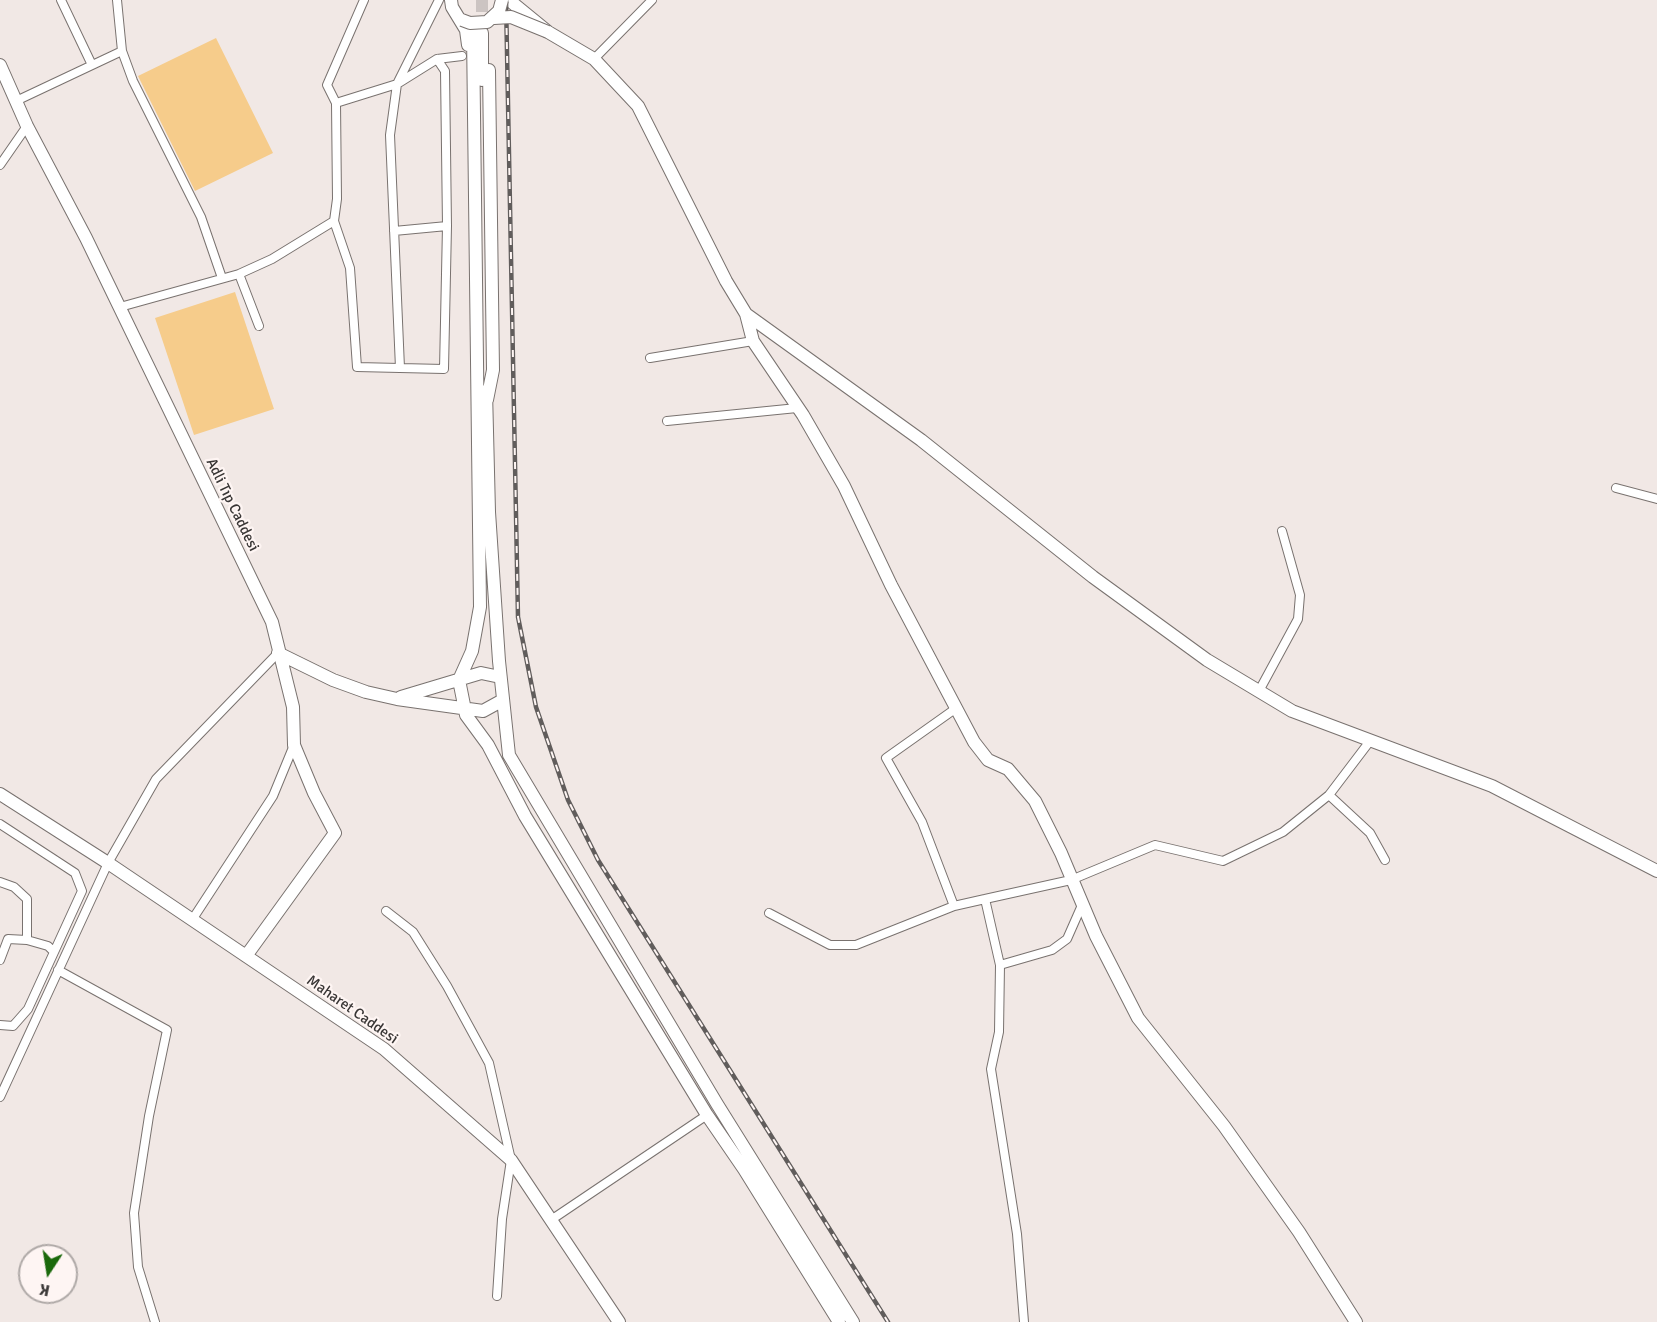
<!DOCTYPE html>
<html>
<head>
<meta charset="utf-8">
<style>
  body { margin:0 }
  #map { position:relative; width:1657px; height:1322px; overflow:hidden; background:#f1e8e5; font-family:Signika,sans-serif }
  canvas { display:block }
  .north { position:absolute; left:18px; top:1244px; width:60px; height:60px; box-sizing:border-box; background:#fef5f3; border:2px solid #afa9a7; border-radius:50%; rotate:192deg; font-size:16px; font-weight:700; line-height:24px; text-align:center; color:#393635 }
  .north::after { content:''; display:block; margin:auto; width:21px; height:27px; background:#1a690b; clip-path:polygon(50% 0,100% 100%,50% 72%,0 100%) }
</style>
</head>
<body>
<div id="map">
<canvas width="1657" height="1322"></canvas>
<div class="north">K</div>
</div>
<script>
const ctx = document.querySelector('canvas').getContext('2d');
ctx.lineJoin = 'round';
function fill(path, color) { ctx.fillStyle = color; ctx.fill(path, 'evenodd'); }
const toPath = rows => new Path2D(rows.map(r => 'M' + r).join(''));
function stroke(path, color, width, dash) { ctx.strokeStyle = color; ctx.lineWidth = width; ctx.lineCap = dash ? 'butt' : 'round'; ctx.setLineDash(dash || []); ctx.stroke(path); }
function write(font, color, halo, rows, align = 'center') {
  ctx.font = font + ' Signika,sans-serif'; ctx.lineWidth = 4.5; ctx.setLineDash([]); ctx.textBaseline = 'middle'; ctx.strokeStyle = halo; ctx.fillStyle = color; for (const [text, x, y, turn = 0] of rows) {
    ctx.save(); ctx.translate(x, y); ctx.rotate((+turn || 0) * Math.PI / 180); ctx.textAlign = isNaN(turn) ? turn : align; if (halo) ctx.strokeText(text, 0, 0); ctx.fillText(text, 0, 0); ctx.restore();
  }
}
fill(toPath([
  [216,38,273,153,195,191,138,76],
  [235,292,274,409,194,435,155,318]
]), '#f6cc8b');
stroke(toPath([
  [482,0,482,32]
]), '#ccc4c2', 12, [12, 6]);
const street = toPath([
  [61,0,92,65],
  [117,0,122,51,133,81,201,217,222,278],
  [437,59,462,56],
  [594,59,652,0],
  [397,84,390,135,400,368,357,367,350,268,334,221,337,199,336,103,397,84],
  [397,84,437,59,445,71,447,226,444,369,400,368],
  [397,84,439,0],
  [16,101,122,51],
  [336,103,327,85,364,0],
  [0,165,27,126],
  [394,231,447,226],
  [239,274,259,326],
  [120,307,239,274,272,259,334,221],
  [650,358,753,341],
  [667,421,797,408],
  [1616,488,1657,499],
  [1259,691,1298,619,1300,595,1282,531],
  [955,709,886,758,922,822,954,906,985,899],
  [1329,795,1370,833,1385,860],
  [0,824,75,873,82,891,28,1009,13,1026,0,1025],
  [0,882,14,887,27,899,27,940],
  [386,911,413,932,447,986,489,1063,511,1160,502,1219,497,1296],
  [769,913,830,945,856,945,954,906],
  [192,920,273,796,294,745],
  [0,960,8,939,27,940,48,946,54,952],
  [1000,965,1052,950,1067,939,1082,905],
  [58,970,167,1030,149,1116,134,1213,138,1267,155,1322],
  [0,1097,108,863,156,779,278,653],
  [551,1220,707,1115],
  [1024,1322,1017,1234,991,1069,999,1032,1000,965,985,899,1071,880,1155,845,1223,861,1283,832,1329,795,1370,741]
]);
const secondary = toPath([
  [451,0,452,7,466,30,468,45],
  [509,0,548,32,594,59,638,106,726,281,746,314,921,440,1093,577,1207,660,1292,711,1492,786,1657,871],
  [473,33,480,607,472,651,459,680,466,715,488,745,525,816,707,1115,744,1169,839,1322],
  [0,65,27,126,86,238,272,622,293,707,294,745,314,793,335,833,246,956],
  [482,80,482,33],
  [746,314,753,341,803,415,844,486,891,585,974,742,988,760,1008,769,1035,801,1061,853,1096,936,1138,1018,1224,1126,1299,1232,1356,1322],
  [486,391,489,512,499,661,509,755,717,1104,853,1322],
  [487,400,493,370,489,70],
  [278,653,333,680,366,692,397,699,483,711,503,700],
  [401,697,481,673,500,677],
  [0,794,108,863,384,1049,511,1160,619,1322]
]);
stroke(street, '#79726f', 10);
stroke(secondary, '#79726f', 14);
stroke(street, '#fff', 8);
stroke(secondary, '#fff', 12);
const rail = toPath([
  [506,0,518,617,536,707,568,800,598,860,888,1322]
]);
stroke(rail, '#615d5c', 4.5);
stroke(rail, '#fef5f3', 2, [7]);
const secondaryBridge = toPath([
  [494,18,511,17,548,32],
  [462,20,470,23,487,22,499,11,502,0]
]);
stroke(secondaryBridge, '#79726f', 14, []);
stroke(secondaryBridge, '#fff', 12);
write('15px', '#393635', '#fef5f3', [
  ["Adli Tıp Caddesi",232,505,64],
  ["Maharet Caddesi",352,1010,35]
]);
</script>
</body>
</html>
